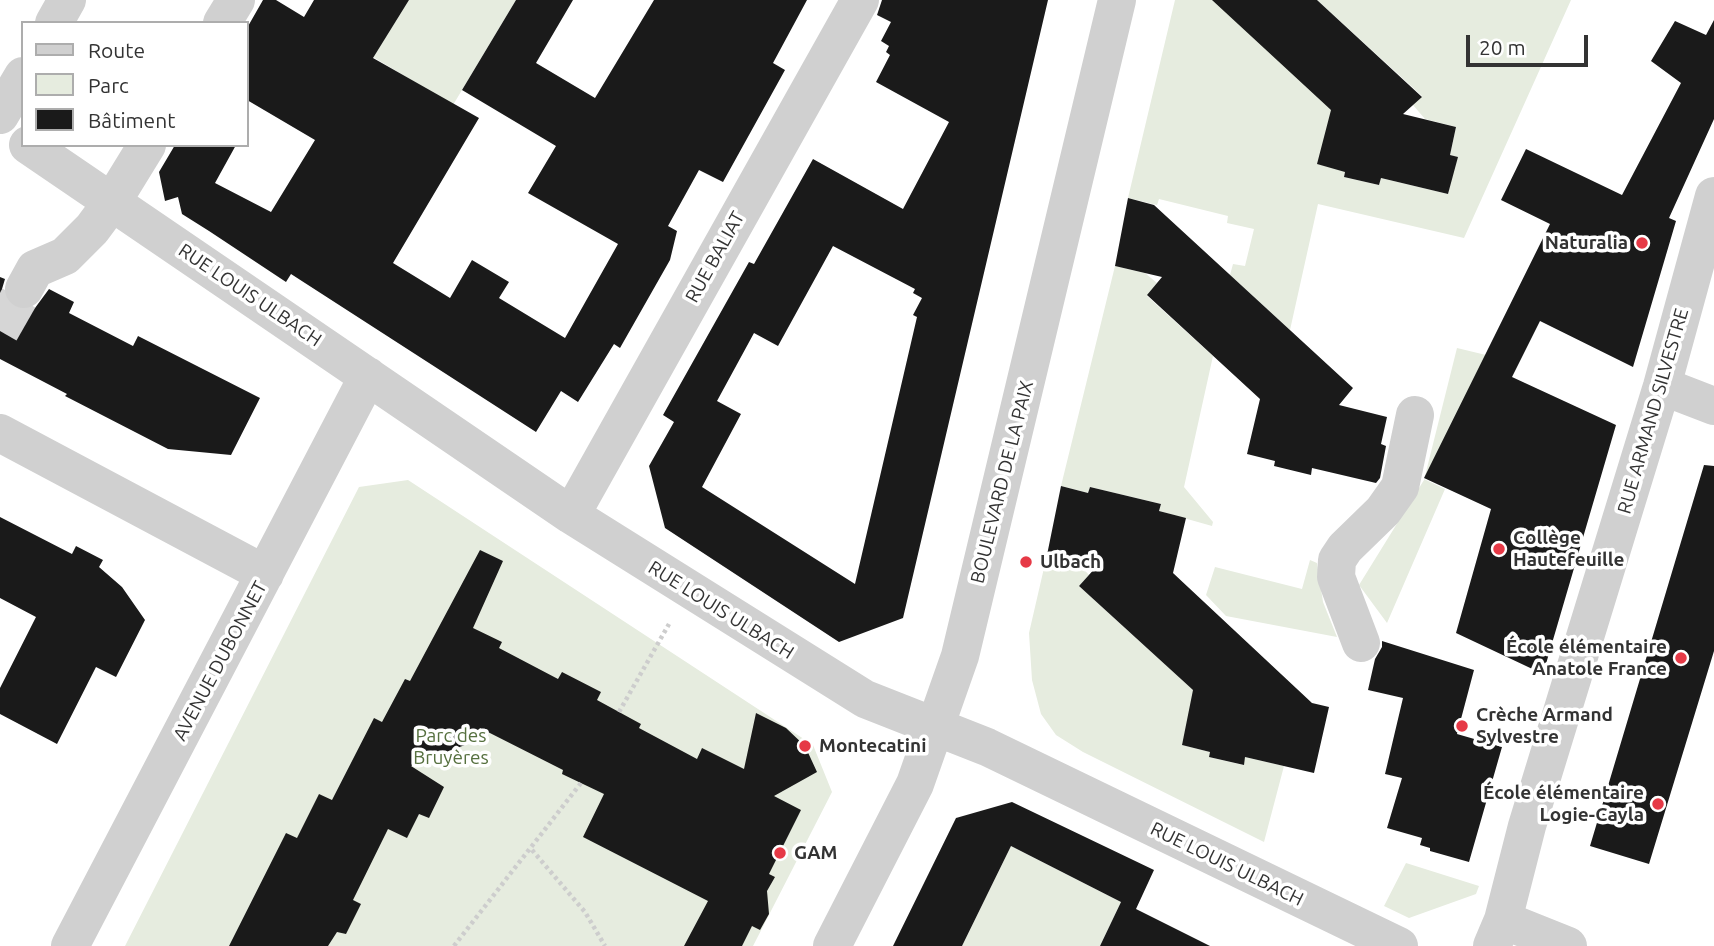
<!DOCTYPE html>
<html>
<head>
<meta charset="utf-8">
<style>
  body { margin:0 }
  #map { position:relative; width:1714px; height:946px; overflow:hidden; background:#fff; font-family:Ubuntu,sans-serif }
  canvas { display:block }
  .legend { position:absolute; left:21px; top:21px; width:228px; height:126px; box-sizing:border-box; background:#fff; border:2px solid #adadad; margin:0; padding:9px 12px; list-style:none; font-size:21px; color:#333 }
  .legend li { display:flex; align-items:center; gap:14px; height:35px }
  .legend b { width:35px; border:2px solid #adadad }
  .scale { position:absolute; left:1466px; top:35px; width:122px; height:32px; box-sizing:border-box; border:4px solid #333; border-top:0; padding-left:9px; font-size:21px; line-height:24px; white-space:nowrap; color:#333; -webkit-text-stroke:5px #fff; paint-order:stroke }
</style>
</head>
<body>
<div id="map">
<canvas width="1714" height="946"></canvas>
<ul class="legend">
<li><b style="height:9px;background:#d0d0d0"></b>Route</li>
<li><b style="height:19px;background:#e6ecdf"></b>Parc</li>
<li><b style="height:19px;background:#1a1a1a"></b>Bâtiment</li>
</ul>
<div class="scale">20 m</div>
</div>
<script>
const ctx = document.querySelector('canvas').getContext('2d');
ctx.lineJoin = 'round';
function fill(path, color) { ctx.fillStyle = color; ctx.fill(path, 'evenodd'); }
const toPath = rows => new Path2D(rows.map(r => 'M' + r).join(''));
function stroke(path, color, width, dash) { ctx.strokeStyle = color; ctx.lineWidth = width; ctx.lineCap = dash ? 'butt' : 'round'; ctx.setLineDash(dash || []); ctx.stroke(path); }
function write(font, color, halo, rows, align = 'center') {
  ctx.font = font + ' Ubuntu,sans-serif'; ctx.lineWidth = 7; ctx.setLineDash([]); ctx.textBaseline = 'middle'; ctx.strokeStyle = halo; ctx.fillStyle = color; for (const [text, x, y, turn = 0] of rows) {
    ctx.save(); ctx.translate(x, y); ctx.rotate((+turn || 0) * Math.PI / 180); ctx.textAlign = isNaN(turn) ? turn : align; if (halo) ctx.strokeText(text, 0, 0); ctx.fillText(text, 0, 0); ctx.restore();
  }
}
fill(toPath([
  [409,0,516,0,453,105,373,57],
  [1175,0,1221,0,1339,117,1327,127,1318,164,1345,171,1344,177,1379,185,1381,178,1448,194,1457,157,1450,155,1456,127,1425,119,1413,105,1422,96,1317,0,1571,0,1464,238,1318,204,1290,330,1230,275,1233,264,1245,266,1254,229,1227,223,1228,216,1159,199,1157,205,1128,198],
  [1115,266,1145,273,1157,283,1147,296,1213,356,1184,487,1213,522,1212,526,1159,511,1161,504,1090,487,1088,493,1061,486],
  [1457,348,1486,355,1424,479,1445,489,1387,623,1359,585,1424,480],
  [408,480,813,745,832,792,753,946,125,946,359,487],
  [1047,555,1076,561,1089,575,1079,586,1203,699,1190,709,1182,745,1210,752,1209,757,1243,765,1245,757,1284,766,1264,842,1083,752,1056,735,1041,714,1032,680,1029,633],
  [1310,560,1317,563,1323,602,1337,637,1226,616,1206,595,1215,567,1302,589],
  [1011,846,1121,902,1100,946,962,946],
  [1406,863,1479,886,1476,894,1409,918,1384,906]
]), '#e6ecdf');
fill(toPath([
  [263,0,276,0,304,17,314,0,409,0,373,58,479,118,393,263,450,298,472,260,509,282,499,298,565,338,618,244,528,193,556,146,462,90,516,0,573,0,536,63,595,98,654,0,807,0,773,63,785,70,723,182,699,170,668,226,677,231,670,260,620,348,614,344,578,402,561,391,536,432,291,274,286,282,209,231,182,214,178,197,165,201,159,172,175,145,236,145,215,183,271,212,315,140,247,100,247,28],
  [882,0,1048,0,903,618,839,642,665,528,649,466,674,422,663,415,749,262,754,264,813,159,903,209,949,122,876,82,890,55,886,52,889,46,881,41,891,22,877,15],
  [833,246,915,289,913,293,922,298,913,315,917,317,855,584,702,487,741,414,717,401,754,333,778,346],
  [1212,0,1317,0,1422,97,1403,114,1456,127,1450,155,1458,157,1448,194,1381,178,1379,185,1344,177,1345,172,1317,164,1331,110],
  [1714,20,1714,119,1669,218,1676,221,1633,367,1540,321,1512,377,1616,425,1543,674,1456,633,1491,509,1424,478,1550,224,1501,200,1526,149,1622,195,1681,83,1651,61,1675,21,1706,35],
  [1128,198,1154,205,1353,388,1339,405,1387,417,1381,444,1386,446,1380,478,1376,483,1312,468,1311,475,1274,466,1275,461,1247,454,1260,399,1147,295,1162,277,1115,266],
  [0,277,5,279,2,289,5,300,14,308,24,311,35,308,49,289,74,302,69,313,133,346,138,336,260,398,231,455,168,449,65,396,67,394,0,359],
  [1704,465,1714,466,1714,651,1649,864,1590,846],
  [1061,486,1088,493,1090,487,1161,504,1159,511,1186,518,1173,573,1312,703,1329,707,1314,773,1245,757,1244,765,1209,757,1210,752,1182,745,1193,690,1079,586,1097,566,1047,555],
  [0,517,72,554,76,546,103,560,99,567,122,587,145,620,116,677,96,667,57,744,0,714,0,688,36,617,0,598],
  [480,550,503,561,473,628,502,642,499,648,558,679,562,672,601,692,597,700,641,724,639,728,697,759,702,748,744,769,756,713,786,728,805,746,817,772,774,796,801,810,769,874,775,877,767,891,769,914,760,930,752,926,742,946,684,946,708,901,583,837,604,794,562,774,563,770,480,728,470,743,411,766,444,787,429,818,419,814,407,838,388,829,353,900,361,904,346,934,337,932,328,946,229,946,286,833,297,838,319,794,332,800,374,718,382,722,405,679,410,681],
  [1382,641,1474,670,1457,734,1502,747,1469,862,1430,851,1430,848,1420,845,1422,838,1387,828,1402,778,1385,774,1403,698,1368,690,1375,659,1382,647],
  [1012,802,1154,870,1136,909,1210,946,1100,946,1121,902,1011,846,962,946,893,946,956,818]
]), '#1a1a1a');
stroke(toPath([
  [0,331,24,289]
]), '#d6d6d6', 38, [38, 19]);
stroke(toPath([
  [619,712,669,624],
  [532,850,585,912,605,946],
  [454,946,581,783]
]), '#cdcdcd', 4.5, [3.5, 3.5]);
stroke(toPath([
  [54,23,67,0],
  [222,23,236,0],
  [0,115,23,76],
  [28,145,571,515,865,699,987,747,1399,946],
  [24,289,35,269,65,256,92,229,112,202,147,145],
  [1662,386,1714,406],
  [0,433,265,574],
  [571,515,860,0],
  [1361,643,1336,577,1337,560,1345,548,1383,511,1400,487,1415,415],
  [1503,920,1568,946],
  [70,946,368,376],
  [832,946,915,784,960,656,1117,0],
  [1492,946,1503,920,1527,826,1662,386,1714,196]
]), '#d0d0d0', 38);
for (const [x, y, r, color] of [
  [1642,243,7,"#e63946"],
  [1499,549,7,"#e63946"],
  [1026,562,7,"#e63946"],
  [1681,658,7,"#e63946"],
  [1462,726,7,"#e63946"],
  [805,746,7,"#e63946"],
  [1658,804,7,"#e63946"],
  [780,853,7,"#e63946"]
]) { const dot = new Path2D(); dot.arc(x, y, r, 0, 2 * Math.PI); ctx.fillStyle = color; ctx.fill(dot); stroke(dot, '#fff', 2.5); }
write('bold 19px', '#333', '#fff', [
  ["Naturalia",1628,243,"right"],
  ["Collège",1513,538],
  ["Hautefeuille",1513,560],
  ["Ulbach",1040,562],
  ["École élémentaire",1667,647,"right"],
  ["Anatole France",1667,669,"right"],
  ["Crèche Armand",1476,715],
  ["Sylvestre",1476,737],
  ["Montecatini",819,746],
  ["École élémentaire",1644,793,"right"],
  ["Logie-Cayla",1644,815,"right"],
  ["GAM",794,853]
], 'left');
write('19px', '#333', '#fff', [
  ["RUE BALIAT",715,257,-61],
  ["RUE LOUIS ULBACH",250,295,34],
  ["RUE ARMAND SILVESTRE",1653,411,-74],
  ["BOULEVARD DE LA PAIX",1002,482,-76],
  ["RUE LOUIS ULBACH",721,610,32],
  ["AVENUE DUBONNET",220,661,-62],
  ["RUE LOUIS ULBACH",1227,864,26]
]);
write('19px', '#56703f', '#fff', [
  ["Parc des",451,736],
  ["Bruyères",451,758]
]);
</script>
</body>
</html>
